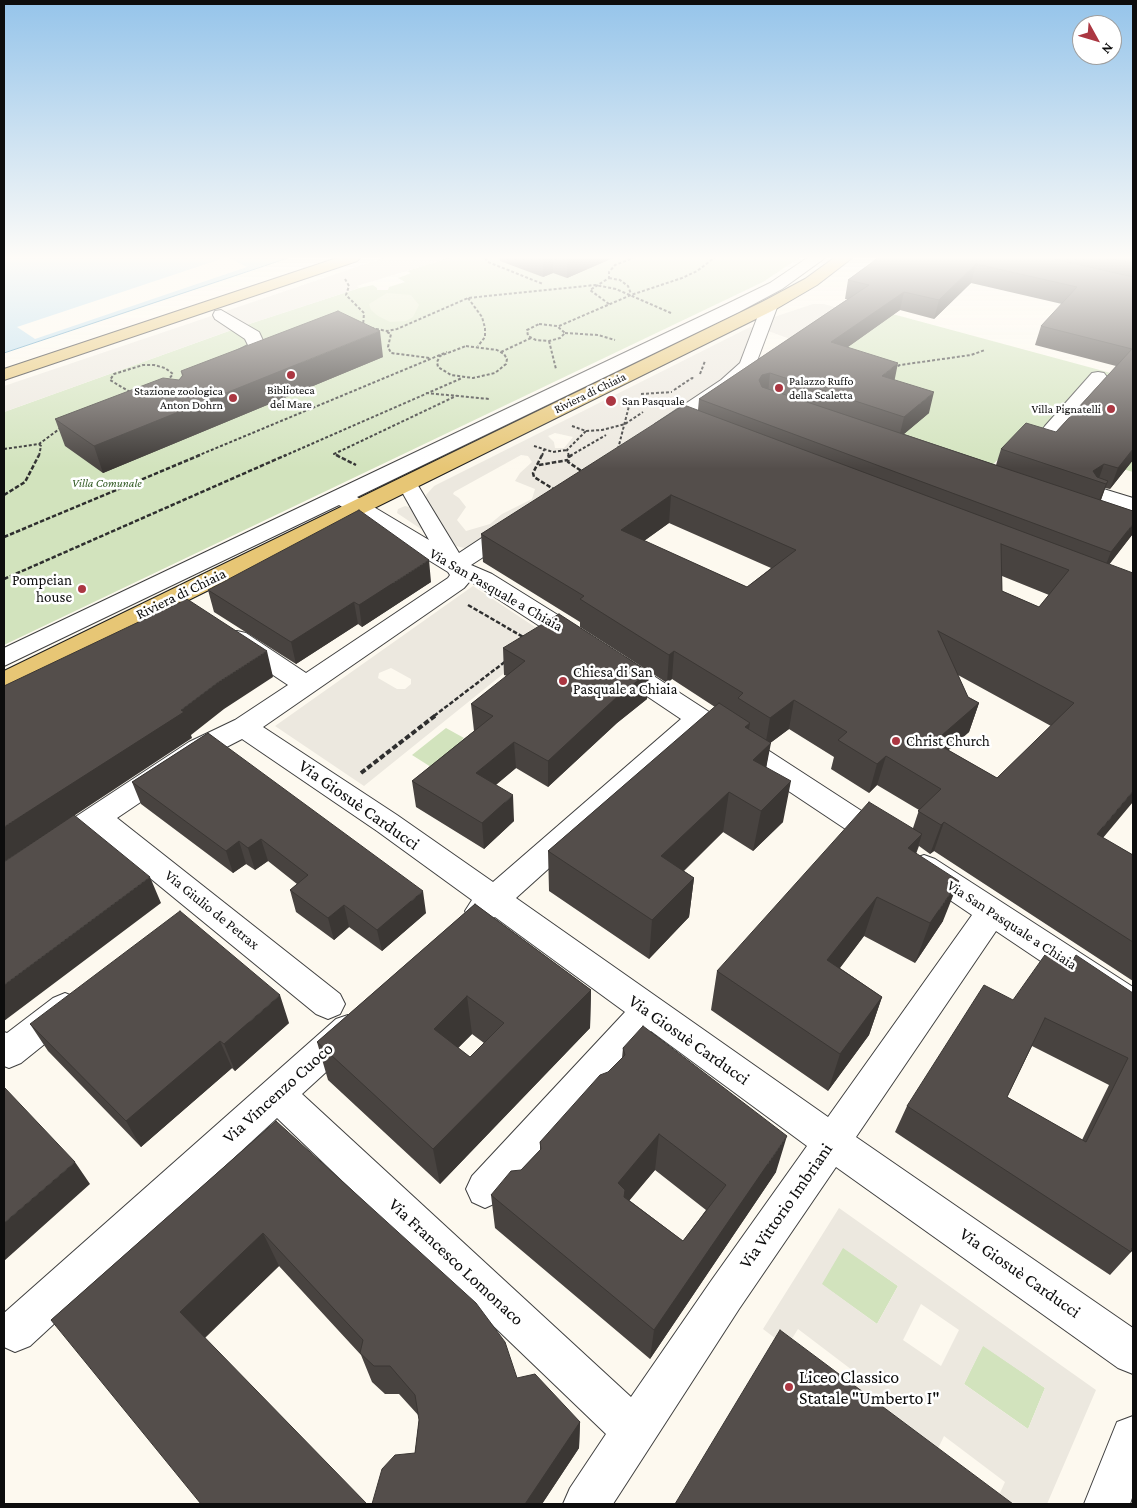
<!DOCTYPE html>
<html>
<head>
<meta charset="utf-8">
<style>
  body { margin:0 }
  #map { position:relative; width:1137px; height:1508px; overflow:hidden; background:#fdf9ef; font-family:"Crimson Pro",serif }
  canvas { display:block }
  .frame { position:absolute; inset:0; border:5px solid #0d0d0d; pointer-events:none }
  .north { position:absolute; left:1072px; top:15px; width:50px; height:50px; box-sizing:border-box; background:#fff; border:1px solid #9e9e9e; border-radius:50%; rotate:129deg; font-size:14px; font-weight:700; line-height:20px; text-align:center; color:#0d0d0d }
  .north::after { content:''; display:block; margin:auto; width:18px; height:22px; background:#ab3742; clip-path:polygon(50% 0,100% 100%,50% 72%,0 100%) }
</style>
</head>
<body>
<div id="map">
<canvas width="1137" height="1508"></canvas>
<div class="frame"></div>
<div class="north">N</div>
</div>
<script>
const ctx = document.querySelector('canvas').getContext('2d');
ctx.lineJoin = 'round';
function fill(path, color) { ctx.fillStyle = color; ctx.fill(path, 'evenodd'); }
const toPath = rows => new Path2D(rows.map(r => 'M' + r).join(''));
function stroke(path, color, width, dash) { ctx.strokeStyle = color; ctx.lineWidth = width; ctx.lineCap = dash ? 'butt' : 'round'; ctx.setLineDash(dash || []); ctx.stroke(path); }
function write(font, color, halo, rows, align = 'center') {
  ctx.font = font + ' "Crimson Pro",serif'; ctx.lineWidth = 5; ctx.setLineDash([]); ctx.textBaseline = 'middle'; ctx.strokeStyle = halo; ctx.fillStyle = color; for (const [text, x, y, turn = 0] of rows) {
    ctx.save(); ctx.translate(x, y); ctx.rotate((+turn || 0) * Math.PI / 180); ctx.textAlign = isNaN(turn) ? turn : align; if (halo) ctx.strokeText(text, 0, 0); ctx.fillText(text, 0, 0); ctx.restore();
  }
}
fill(toPath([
  [449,258,799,258,763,282,4,645,4,412,240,327,359,288,373,285,377,288,377,290,388,290,389,287,405,282,398,278,411,273,407,271],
  [863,306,1133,379,1133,472,1018,438,987,471,906,442,795,351],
  [446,728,464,738,459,743,450,779,412,755],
  [843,1247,898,1286,877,1324,821,1284],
  [983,1345,1045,1388,1028,1429,964,1384]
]), '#d2e3bd');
fill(toPath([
  [387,293,411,295,419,305,413,317,406,321,390,322,378,316,371,310,369,304]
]), '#e3eccd');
fill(toPath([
  [383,258,449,258,357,286,359,288,240,327,4,412,4,386],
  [813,304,824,304,851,312,804,344,768,331,774,317],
  [750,327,755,328,745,359,736,371,469,549,456,546,432,513,426,501,426,495,434,486],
  [555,433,573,437,564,448,555,448,554,442,548,436],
  [521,455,528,456,532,462,520,473,515,481,535,489,532,499,502,514,490,524,466,531,457,520,466,507,459,498,453,494,454,492],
  [405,506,413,508,427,533,397,513,398,509],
  [473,586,553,639,503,674,364,786,275,726],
  [391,668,411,679,411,684,405,689,397,689,378,678,379,673],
  [839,1208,1096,1390,1047,1504,992,1504,763,1329],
  [843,1248,898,1286,877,1324,822,1284],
  [921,1304,959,1330,941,1366,903,1340],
  [798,1329,852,1370,842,1387,788,1345],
  [983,1346,1045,1388,1028,1429,964,1384],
  [944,1436,1005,1482,995,1504,934,1457]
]), '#ece8df');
const water = toPath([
  [4,258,288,258,4,353,4,258]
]);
fill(water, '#baddee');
stroke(water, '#4a94bc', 1);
fill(toPath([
  [224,258,229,258,247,267,35,339,17,327]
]), '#fdf9ef');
const minor = toPath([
  [807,258,825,258,782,289,739,312,357,497,429,540,397,483,400,479,407,477,414,479,459,553,506,522,514,520,522,522,525,527,522,532,471,565,492,574,590,635,593,641,590,647,581,649,572,647,470,581,464,588,263,727,397,815,493,882,681,719,608,670,604,664,608,658,617,656,626,658,894,832,899,840,894,848,884,851,874,848,700,732,516,898,828,1117,972,915,913,875,909,867,913,859,924,855,935,859,1133,987,1133,1020,1121,1015,996,931,856,1137,1133,1328,1133,1374,1118,1368,836,1167,739,1309,613,1504,563,1504,570,1488,606,1434,277,1118,30,1346,15,1352,4,1347,4,1313,336,1019,348,1015,360,1019,365,1030,360,1041,302,1094,631,1397,711,1281,807,1146,651,1031,498,1202,485,1208,472,1202,466,1189,472,1176,625,1012,495,917,481,924,470,920,465,911,472,900,377,831,242,739,209,756,117,818,340,994,345,1004,340,1014,328,1019,316,1014,95,833,15,887,4,891,4,864,189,742,235,720,288,685,228,645,225,639,228,633,237,631,246,633,306,673,448,578,450,575,448,572,339,505,4,666,4,648,727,304,770,283,807,258],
  [770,300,776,301,778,305,754,369,735,388,669,432,655,432,652,428,655,424,721,380,740,363,762,305,764,301,770,300],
  [221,310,259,332,266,347,263,351,227,368,221,367,218,363,221,359,248,345,245,339,215,319,213,315,215,311,221,310],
  [1098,372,1104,373,1107,377,1104,381,1059,434,1045,434,1042,430,1045,426,1092,373,1098,372],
  [1097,487,1133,498,1133,511,1090,497,1086,493,1090,489,1097,487],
  [65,993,77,998,82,1008,77,1018,21,1063,9,1068,4,1066,4,1032,7,1033,53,998,65,993],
  [1133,1416,1133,1495,1130,1504,1084,1504,1117,1422,1133,1416]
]);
const major = toPath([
  [337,258,360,258,357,261,4,380,4,369,337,258],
  [834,258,852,258,817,285,776,309,13,687,4,689,4,671,764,301,805,279,834,258]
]);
stroke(minor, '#404040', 2);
stroke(major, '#1e1e1e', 2);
stroke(toPath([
  [485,258,488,262,543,284],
  [609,278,620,280,628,286,631,294],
  [345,279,349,286,346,295,364,313,363,326],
  [468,298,482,317,485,328,485,337,478,346],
  [609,304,590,290,609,278,609,272,615,265,633,258],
  [539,324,557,326,565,333,560,338,549,341,536,340,528,336,527,330,539,324],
  [559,326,631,295,682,278,697,271,714,258],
  [371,328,387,331,397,329,468,298,595,285,616,289,671,313],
  [387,332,391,334,388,347,391,353,430,358],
  [565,333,598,335,615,340],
  [549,341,556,369],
  [466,346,497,350,504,354,507,359,506,364,495,373,473,378,451,375,438,367,437,362,440,356,466,346],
  [501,352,531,338],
  [893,368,900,365,971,355,985,350],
  [700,374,705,361],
  [674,390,692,378,695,379],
  [130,392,110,380,114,374,143,365,154,365,165,368,173,374,168,380],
  [426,393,490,399],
  [641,394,672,392],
  [642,405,652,406],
  [572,426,586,431,602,430,625,424,643,412],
  [534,446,553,452,567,450],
  [4,449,39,444,62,427],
  [618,449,629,406,626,399],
  [39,456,41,446,39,444],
  [197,456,447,352],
  [284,456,462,378],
  [339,456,334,454,456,396],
  [542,456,544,450],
  [569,456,567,450,586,431],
  [570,456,606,435]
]), '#2f2f2f', 2, [3, 2]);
stroke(toPath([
  [336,455,356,465],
  [542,455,533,473,534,477,555,490],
  [568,455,569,457],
  [572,455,569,457,568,462,583,472],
  [539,465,568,460],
  [4,495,25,482,39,455],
  [4,537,200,455],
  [4,579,286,455],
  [468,605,525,638],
  [434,716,506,661]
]), '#2f2f2f', 2.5, [4.5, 2]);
stroke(toPath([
  [361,773,436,715]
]), '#2f2f2f', 4, [5.5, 2.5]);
fill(minor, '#fff');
fill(major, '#e7c675');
fill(toPath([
  [500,258,613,258,567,278,553,273,543,277,500,261],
  [878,258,1133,258,1133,460,1110,489,1105,488,1101,500,1132,535,1109,564,1103,838,1133,855,1133,981,934,851,930,854,919,846,916,854,943,921,915,963,864,936,840,968,882,997,869,1035,828,1091,711,1010,717,971,913,828,919,810,877,785,869,793,831,769,834,757,789,729,770,743,766,768,783,822,753,851,723,832,684,871,694,878,689,917,649,959,549,891,548,851,715,707,672,679,667,683,580,627,580,622,483,562,481,534,698,410,699,399,848,299,845,299,848,280],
  [971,283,1062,304,1041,326,1035,345,1116,366,1056,432,1001,449,996,465,904,434,929,413,894,380,848,347,900,310,934,319],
  [669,523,771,568,747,587,644,541],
  [1002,576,1049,595,1039,607,1002,591],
  [958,675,1051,726,997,778,948,750,969,732,979,703,968,697],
  [383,357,103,473,65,446,55,419,179,380,182,376,181,371],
  [431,582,362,627,358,624,296,664,214,612,208,590],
  [503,648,649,672,647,699,617,723,548,787,516,768,496,785,514,821,484,849,416,807,412,781,474,731,471,704,507,676,504,675],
  [208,733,426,913,382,951,349,927,334,940,296,912,290,890,297,884,268,861,255,870,246,864,233,873,141,804,132,782],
  [475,904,591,990,590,1028,440,1184,328,1080,317,1042],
  [472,1034,484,1043,470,1057,458,1048],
  [1069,967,1133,993,1131,1252,1110,1275,895,1132,907,1106],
  [1032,1046,1109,1085,1082,1140,1007,1097],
  [289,1023,235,1071,232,1068,141,1147,48,1051,30,1024],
  [623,1048,776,1172,650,1359,495,1228,491,1195,521,1170,540,1150,540,1142,622,1058],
  [655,1170,706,1210,683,1241,629,1200],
  [276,1121,517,1378,580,1422,579,1448,542,1504,372,1504,415,1453,419,1420,419,1416,399,1394,385,1394,372,1382,361,1355,279,1266,205,1338,51,1320]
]), '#484340');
fill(toPath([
  [543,258,553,258,553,273,543,277],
  [567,258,613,258,567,278],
  [976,264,971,283,934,319,939,300],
  [904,292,900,310,828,361,831,342],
  [380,331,383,357,103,473,94,446],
  [898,363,894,383,882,376],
  [770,373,768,393,756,400,759,380,762,375],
  [934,392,929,413,899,438,904,417],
  [1133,449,1133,460,1110,489,1118,468],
  [1104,464,1098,481,1093,471],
  [1108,481,1100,502,1097,505,1106,484],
  [671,495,669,523,620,558,621,530],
  [1133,524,1133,532,1132,535,1102,574,1111,552],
  [429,560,431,582,362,627,359,605],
  [354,602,358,624,296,664,291,642],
  [267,651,273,677,224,709,191,735,192,738,4,862,4,827,181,710,217,683],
  [674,651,672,679,667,683,669,655],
  [649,672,647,699,617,723,548,787,548,761,618,696],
  [794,700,789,729,765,747,770,718],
  [979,703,969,732,925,771,934,742],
  [750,723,743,763,745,727],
  [514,742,516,768,478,799,476,773],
  [771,743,763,784,753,760],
  [886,756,877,785,869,793,877,764],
  [791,781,783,822,753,851,761,811],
  [1133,791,1133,802,1082,863,1097,834],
  [729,792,723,832,657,896,661,856],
  [513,795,514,821,484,849,482,823],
  [944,822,934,851,930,854,941,825],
  [922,834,909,875,908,848],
  [261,839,268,861,255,870,248,848],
  [239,841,246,864,233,873,226,851],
  [150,877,161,903,4,1021,4,985],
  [694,878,689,917,649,959,652,920],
  [959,881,943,921,915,963,930,923],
  [423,891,426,913,382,951,377,930],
  [877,897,864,936,816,999,827,960],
  [344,905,349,927,334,940,328,918],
  [591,990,590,1028,440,1184,433,1149],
  [280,995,289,1023,235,1071,224,1044],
  [467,996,472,1034,440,1066,434,1029],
  [882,997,869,1035,828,1091,840,1054],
  [220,1041,232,1068,141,1147,126,1121],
  [659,1134,655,1170,624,1207,618,1183],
  [787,1136,776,1172,650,1359,654,1330],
  [75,1162,90,1184,4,1261,4,1223],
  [263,1233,279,1266,200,1342,180,1312],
  [580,1422,579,1448,542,1504,525,1504]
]), '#3b3734');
const building = toPath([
  [878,258,1050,258,1133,277,1133,449,1118,468,1104,464,1093,471,1097,477,1108,481,1106,484,1001,449,1026,423,1056,432,1132,349,1041,326,1077,287,976,264,939,300,904,292,831,342,898,363,882,376,934,392,904,417,770,373,762,375,759,380,762,387,1133,511,1133,524,1111,552,699,399,869,285,848,280,878,258],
  [1108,258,1133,258,1133,263,1108,258],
  [338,311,380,331,94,446,55,419,163,378,179,380,183,375,181,371,338,311],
  [684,405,1133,573,1133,791,1097,834,1133,855,1133,942,944,822,941,825,918,811,941,789,886,756,877,764,838,740,847,732,794,700,770,718,738,698,743,693,674,651,669,655,580,599,584,596,481,534,684,405],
  [671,495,796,550,747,587,621,530,671,495],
  [1001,544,1069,570,1039,607,1002,591,1001,544],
  [938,631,1074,703,997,778,934,742,979,703,968,697,938,631],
  [359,510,429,560,359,605,354,602,291,642,208,590,359,510],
  [187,599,267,651,217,683,181,710,184,712,4,827,4,686,187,599],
  [559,614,649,672,618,696,548,761,514,742,476,773,513,795,482,823,412,781,493,716,471,704,525,661,503,648,559,614],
  [719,703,750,723,745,727,771,743,753,760,791,781,761,811,729,792,661,856,694,878,652,920,548,851,719,703],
  [208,733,423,891,377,930,344,905,328,918,290,890,308,875,261,839,248,848,239,841,226,851,132,782,208,733],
  [869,802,922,834,908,848,959,881,930,923,877,897,827,960,882,997,840,1054,717,971,869,802],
  [74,815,150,877,4,985,4,862,74,815],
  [475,904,591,990,433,1149,317,1042,475,904],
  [467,996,504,1023,470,1057,434,1029,467,996],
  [180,911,280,995,224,1044,220,1041,126,1121,30,1024,180,911],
  [1047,952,1069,967,1076,955,1133,993,1133,1246,1131,1252,907,1106,984,985,1013,1000,1047,952],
  [1045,1018,1128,1058,1086,1142,1007,1097,1045,1018],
  [643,1026,787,1136,654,1330,491,1195,511,1171,521,1170,541,1149,540,1142,600,1075,608,1072,625,1055,623,1048,643,1026],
  [659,1134,726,1185,683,1241,624,1197,625,1190,618,1183,659,1134],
  [4,1087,75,1162,4,1223,4,1087],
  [276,1121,476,1303,505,1342,517,1378,535,1374,580,1422,525,1504,372,1504,382,1469,395,1455,415,1453,419,1420,415,1395,390,1366,374,1366,360,1353,363,1340,263,1233,180,1312,367,1504,201,1504,51,1320,276,1121],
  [780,1330,1013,1504,675,1504,780,1330]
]);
fill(building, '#544e4b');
stroke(building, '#3b3734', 1);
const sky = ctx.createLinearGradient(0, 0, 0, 469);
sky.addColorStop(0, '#95c4ea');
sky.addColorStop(0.55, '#fefcf8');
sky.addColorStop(1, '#fefcf800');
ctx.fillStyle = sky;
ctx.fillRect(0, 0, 1137, 469);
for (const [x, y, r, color] of [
  [291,375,5,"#ab3742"],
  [779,388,5,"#ab3742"],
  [233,398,5,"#ab3742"],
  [611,401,6,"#ab3742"],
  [1111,409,5,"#ab3742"],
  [82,589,5,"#ab3742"],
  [563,681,5,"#ab3742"],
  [896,741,5,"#ab3742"],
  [789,1387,5,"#ab3742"]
]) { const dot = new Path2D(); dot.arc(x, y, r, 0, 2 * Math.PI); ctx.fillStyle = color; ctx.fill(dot); stroke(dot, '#fff', 2); }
write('12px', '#0d0d0d', '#fff', [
  ["Palazzo Ruffo",789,381],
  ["della Scaletta",789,395],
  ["Biblioteca",291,390,"center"],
  ["del Mare",291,404,"center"],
  ["Stazione zoologica",223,391,"right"],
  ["Anton Dohrn",223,405,"right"],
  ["San Pasquale",622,401],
  ["Villa Pignatelli",1101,409,"right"]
], 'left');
write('12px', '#0d0d0d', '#fff', [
  ["Riviera di Chiaia",590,393,-26]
]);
write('italic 12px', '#345c26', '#fff', [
  ["Villa Comunale",107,483]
]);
write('15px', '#0d0d0d', '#fff', [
  ["Pompeian",72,580,"right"],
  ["house",72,597,"right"],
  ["Chiesa di San",573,672],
  ["Pasquale a Chiaia",573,689],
  ["Christ Church",906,741]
], 'left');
write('15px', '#0d0d0d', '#fff', [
  ["Via San Pasquale a Chiaia",496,590,30],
  ["Riviera di Chiaia",181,594,-26],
  ["Via Giulio de Petrax",212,910,39],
  ["Via San Pasquale a Chiaia",1012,925,33]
]);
write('18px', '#0d0d0d', '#fff', [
  ["Via Giosuè Carducci",359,805,35],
  ["Via Giosuè Carducci",689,1040,35],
  ["Via Vincenzo Cuoco",278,1093,-42],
  ["Via Vittorio Imbriani",786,1206,-55],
  ["Via Francesco Lomonaco",456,1262,43],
  ["Via Giosuè Carducci",1020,1273,35]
]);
write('18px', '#0d0d0d', '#fff', [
  ["Liceo Classico",799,1377],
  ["Statale \"Umberto I\"",799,1398]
], 'left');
</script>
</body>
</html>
